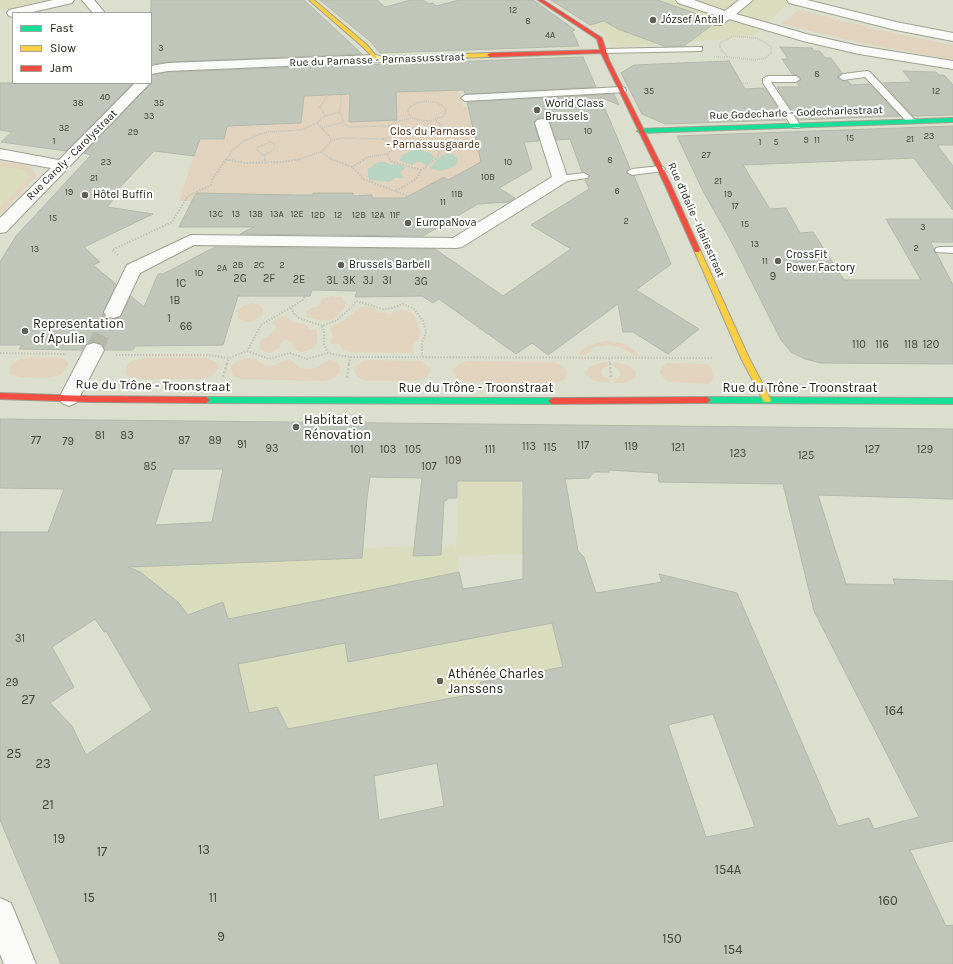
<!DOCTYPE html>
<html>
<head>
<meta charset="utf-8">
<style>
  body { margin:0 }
  #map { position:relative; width:953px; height:964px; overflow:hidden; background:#dcdfcd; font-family:Karla,sans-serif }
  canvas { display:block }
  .legend { position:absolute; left:12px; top:12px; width:140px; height:72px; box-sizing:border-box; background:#fff; border:1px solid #a4a49f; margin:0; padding:5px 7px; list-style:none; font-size:12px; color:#1b1c10 }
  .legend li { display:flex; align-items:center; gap:8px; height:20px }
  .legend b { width:20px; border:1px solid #a4a49f }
</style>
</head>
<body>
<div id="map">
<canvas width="953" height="964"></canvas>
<ul class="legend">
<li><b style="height:5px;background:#16e098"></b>Fast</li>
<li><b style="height:5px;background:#ffcf43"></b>Slow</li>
<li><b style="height:5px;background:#f24e42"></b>Jam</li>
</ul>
</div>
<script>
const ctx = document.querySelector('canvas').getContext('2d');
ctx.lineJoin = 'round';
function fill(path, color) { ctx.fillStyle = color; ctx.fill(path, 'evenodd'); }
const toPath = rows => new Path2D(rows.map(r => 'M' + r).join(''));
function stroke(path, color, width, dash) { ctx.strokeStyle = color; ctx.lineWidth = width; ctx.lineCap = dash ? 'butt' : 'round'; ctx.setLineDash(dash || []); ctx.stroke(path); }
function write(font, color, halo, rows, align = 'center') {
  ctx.font = font + ' Karla,sans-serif'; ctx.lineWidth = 4; ctx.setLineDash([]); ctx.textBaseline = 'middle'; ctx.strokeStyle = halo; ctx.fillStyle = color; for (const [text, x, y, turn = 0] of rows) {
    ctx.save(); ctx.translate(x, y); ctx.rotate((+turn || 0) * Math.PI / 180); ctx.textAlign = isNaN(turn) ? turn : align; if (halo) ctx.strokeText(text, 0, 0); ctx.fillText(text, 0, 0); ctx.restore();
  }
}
fill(toPath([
  [0,0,47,0,0,11],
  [550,0,792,0,752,37,614,47,603,33],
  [0,162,26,165,32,168,36,176,0,215],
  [460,424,521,481,523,554,457,556,463,589,549,574,553,553,578,551,584,557,597,593,662,582,713,714,641,732,444,806,436,763,374,776,379,820,312,833,302,726,225,742,176,656,37,561,59,503,117,502,142,525,213,522,363,548,455,545,456,552]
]), '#d9ddbe');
fill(toPath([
  [798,10,883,31,953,45,953,60,862,43,782,24],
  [351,71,349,122,396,92,458,90,464,107,470,107,483,163,448,180,444,177,418,194,415,193,399,201,391,198,372,198,372,195,353,196,353,193,313,193,313,195,294,194,292,200,234,194,234,193,214,193,213,196,194,196,192,201,179,201,199,140,223,140,231,105,258,125,301,123,304,96,320,95],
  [0,162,26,165,32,168,36,176,0,215,0,206,27,179,28,176,25,171,22,169,0,166],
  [331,296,341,297,345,303,345,307,333,319,329,321,307,317,307,311,311,308,319,306,322,299],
  [252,303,257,304,263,309,262,316,253,321,248,322,239,319,237,312,239,309,242,306],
  [366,306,372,307,376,311,377,313,384,312,389,315,395,311,404,310,414,314,421,332,419,338,411,348,414,353,352,352,342,349,339,344,332,344,330,341,333,337,330,327,343,321,359,308],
  [282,316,287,317,294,323,305,324,310,329,317,330,317,342,313,348,304,352,300,352,297,351,292,342,287,340,281,342,280,347,273,352,269,353,260,350,260,341,274,331,276,326,273,323,274,321],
  [605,341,625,344,633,349,640,356,634,355,622,348,610,345,594,347,585,355,578,355,587,346],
  [29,357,63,358,68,363,67,367,60,375,49,378,19,377,10,374,10,367,13,363,18,360],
  [143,358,207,358,216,362,218,369,212,376,201,379,136,379,127,376,125,372,128,364,132,361],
  [247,358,256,359,265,366,275,365,289,359,300,368,308,369,316,368,329,360,338,363,341,370,336,377,325,381,243,379,233,376,231,369,233,365,237,362],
  [370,360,422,361,429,367,430,371,426,378,415,381,367,381,358,377,354,370,356,366,364,361],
  [467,361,552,362,562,365,567,372,564,380,554,383,467,382,457,379,453,371,458,364],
  [607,362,609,366,603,368,601,373,604,377,610,379,609,383,594,381,585,374,588,368,599,363],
  [613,362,628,365,636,372,635,377,624,383,615,383,614,380,619,378,621,373,618,369,613,366],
  [667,363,706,364,712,369,713,379,709,384,671,382,666,380,660,373,661,369]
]), '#e1d3be');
fill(toPath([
  [413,150,420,150,430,153,435,158,426,166,421,162,417,162,412,165,400,161,401,156],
  [447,154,453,154,457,158,456,165,452,167,441,171,429,168,442,155],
  [378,162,385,162,391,165,396,164,406,167,400,172,404,178,394,178,390,182,371,180,368,177,368,169]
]), '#b8d4c2');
const building = toPath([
  [151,0,304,0,362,54,168,62,151,64,151,0],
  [320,0,377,0,385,7,411,0,423,0,429,4,433,3,436,6,459,0,533,0,575,30,572,31,579,46,380,53,371,42,320,0],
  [551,0,657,0,706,17,702,20,711,23,712,25,684,46,664,46,618,29,604,21,590,25,551,0],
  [780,47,812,48,814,51,820,51,825,58,831,58,842,73,838,76,838,78,843,81,848,81,851,85,869,84,900,116,798,120,777,87,800,87,797,83,802,79,797,75,792,74,782,59,788,59,780,47],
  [583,57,596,87,465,94,464,90,396,92,397,120,349,122,350,94,304,96,301,123,227,126,224,139,200,139,194,156,154,151,110,198,115,198,107,207,153,214,84,247,100,262,93,265,116,284,103,313,106,317,113,319,120,317,131,296,144,307,158,274,163,274,215,247,435,249,503,296,571,249,531,225,589,189,585,180,590,176,582,172,570,139,556,140,550,123,547,119,537,119,534,122,539,141,524,142,532,169,499,188,515,198,508,202,478,204,423,236,240,234,254,227,179,227,196,193,293,195,313,195,313,193,353,193,353,196,372,195,372,198,405,198,444,177,448,180,481,162,467,102,614,94,619,105,600,97,630,168,626,173,634,176,671,264,636,290,699,329,668,354,633,332,623,332,618,304,548,355,532,343,516,354,439,299,433,303,422,296,355,297,357,291,312,290,310,296,238,296,223,345,135,346,133,350,105,350,102,344,94,342,87,344,82,350,19,349,22,345,0,345,0,262,16,236,91,155,84,153,151,84,151,75,168,72,583,57],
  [729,61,745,89,764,88,786,120,665,124,642,114,621,73,634,65,729,61],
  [903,71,931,72,936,72,939,75,944,75,953,85,953,115,913,116,883,83,912,82,903,71],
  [0,83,133,83,66,151,1,142,12,132,0,130,0,83],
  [953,126,953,145,937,145,953,166,953,210,914,158,743,165,770,209,786,208,800,233,813,232,844,280,921,280,886,219,953,219,953,242,931,242,935,253,937,254,953,285,953,364,821,363,805,359,791,352,781,340,730,239,703,191,677,136,953,126],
  [0,419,953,429,953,499,818,495,846,584,895,585,893,579,953,581,953,841,910,850,946,926,953,925,953,964,61,964,0,820,0,532,48,532,64,489,0,488,0,419],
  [173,469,223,469,212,522,155,525,173,469],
  [609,470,658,473,659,482,783,484,814,611,919,817,874,829,869,818,838,826,737,593,659,574,662,582,596,593,584,557,578,551,565,479,589,478,594,472,609,472,609,470],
  [370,477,422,478,413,556,441,555,444,501,447,500,447,498,457,498,457,481,523,481,523,579,463,589,459,572,228,619,223,602,188,615,178,602,140,572,128,567,362,558,367,498,370,477],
  [95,619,104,632,106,631,152,710,86,755,72,726,50,703,74,687,52,647,95,619],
  [552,623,563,667,481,682,473,694,288,729,277,707,249,713,238,664,345,643,348,662,552,623],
  [713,714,755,827,706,837,668,725,713,714],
  [437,763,444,806,379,820,374,776,437,763]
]);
fill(building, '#c0c6b9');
stroke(building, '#b3b8ab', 1);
stroke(toPath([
  [94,350,113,312]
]), '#b5b8a7', 17, [17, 8]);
const lane = toPath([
  [699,47,702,47,702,51,603,53,599,51,603,49,699,47],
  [867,71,870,72,914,119,916,121,914,123,908,123,865,77,843,80,839,77,843,74,867,71],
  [767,76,796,76,800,79,796,82,771,82,801,126,799,128,793,128,763,83,763,79,767,76],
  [622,87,625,88,626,90,625,92,465,101,461,98,465,95,622,87],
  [660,166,663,167,665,169,663,171,632,175,627,172,632,169,660,166],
  [584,173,589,176,587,178,560,182,555,179,560,176,584,173],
  [940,247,953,247,953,253,936,252,935,250,936,248,940,247]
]);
const street = toPath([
  [53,0,74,0,72,3,28,13,13,13,13,17,9,16,7,13,9,10,53,0],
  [82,0,94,0,105,13,93,13,82,0],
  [676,0,694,0,725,11,739,0,753,0,736,14,810,35,859,46,953,61,953,69,859,54,803,41,729,19,722,25,714,25,712,22,718,16,678,3,676,0],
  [787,0,807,0,896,22,953,33,953,41,896,30,789,3,787,0],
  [375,55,380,56,382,59,380,62,168,71,151,74,151,66,168,63,375,55],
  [135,83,150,83,6,232,0,233,0,218,51,168,0,159,0,149,59,160,135,83],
  [542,119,547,120,549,123,568,179,566,182,462,247,456,248,194,245,140,273,120,316,113,318,106,316,104,312,127,265,191,235,453,238,552,177,535,123,537,120,542,119],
  [94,343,101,345,104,350,79,398,76,403,69,406,62,403,59,398,84,350,87,345,94,343],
  [0,898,11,903,36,964,4,964,0,954,0,898]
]);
const fast = toPath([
  [953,118,953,122,640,133,637,131,640,129,953,118],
  [206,397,552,398,556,401,552,404,206,403,202,400,206,397],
  [707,397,953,398,953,404,707,403,703,400,707,397]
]);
const slow = toPath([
  [309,0,314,0,367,45,377,57,490,53,493,55,490,57,373,60,370,54,363,47,309,0],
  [695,248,699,248,700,250,749,358,771,400,770,402,764,402,741,358,694,250,695,248]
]);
const jam = toPath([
  [538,0,543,0,602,38,609,60,671,185,700,250,699,252,695,252,694,250,665,185,601,53,490,57,487,55,490,53,600,50,597,39,538,0],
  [0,393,88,396,206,397,210,400,206,403,88,402,0,399,0,393],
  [707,397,711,400,707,403,552,404,548,401,552,398,707,397]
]);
stroke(lane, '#9fa193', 2);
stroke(street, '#9fa193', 2);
stroke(fast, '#9fa193', 2);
stroke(slow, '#9fa193', 2);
stroke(jam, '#9fa193', 2);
stroke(toPath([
  [733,36,755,38,765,42,771,47,771,53,766,58,755,60,728,57,720,48,720,43,733,36],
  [714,57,727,57],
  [739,83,749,83],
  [335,84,342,90,340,112,345,125,350,127,388,126,395,122,412,118],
  [426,101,435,102,442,105,446,110,444,116,430,121,417,120,410,116,408,111,410,107,417,103,426,101],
  [325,116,340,112],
  [322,128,343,122],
  [383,139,396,147,417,142,430,145,439,152,438,157,435,160],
  [332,140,342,138,383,139,396,135,430,132,438,129,441,125,436,120],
  [387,154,390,160],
  [264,155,274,150,275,144,270,142,258,147,257,150,265,157,265,160],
  [226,159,229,160],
  [226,160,233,150,244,141,260,134,268,132,301,130,317,123],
  [297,160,321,152],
  [333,160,321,152,332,140,317,123,325,116,320,107,335,84,336,78],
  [363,160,367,157,387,154,396,147]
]), '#c2c3bc', 1.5, [1, 1]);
stroke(toPath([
  [226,159,244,163,283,162,301,159],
  [265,159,266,163],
  [331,159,352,167,363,179,408,196],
  [389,159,393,162,421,170],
  [352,167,365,159],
  [396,191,416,179,421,170,436,159],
  [118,255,112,250,172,222,188,196,211,185,212,180,226,159],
  [291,308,295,315,299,318,322,326,337,320,352,307,356,301,383,309,392,308,403,304,413,308,423,321,426,332,422,343,422,356],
  [322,326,324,331,324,345,328,353],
  [247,351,269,359,290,353,307,359,328,353,350,357,712,358],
  [0,353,65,354],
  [116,355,207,355,229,358,247,351,261,325,303,300,305,296],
  [609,358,610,364],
  [227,364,229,358],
  [349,364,350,357]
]), '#c2c3bc', 2, [1.5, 1.5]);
stroke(toPath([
  [610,363,611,378],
  [223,377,227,363],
  [347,378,349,363]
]), '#c2c3bc', 2.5, [2, 2]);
fill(lane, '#fafaf8');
fill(street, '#fafaf8');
fill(fast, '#16e098');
fill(slow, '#ffcf43');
fill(jam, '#f24e42');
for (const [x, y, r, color] of [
  [653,20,4,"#5f6052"],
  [537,110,4,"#5f6052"],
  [85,195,4,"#5f6052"],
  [408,223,4,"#5f6052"],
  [778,261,4,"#5f6052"],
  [341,265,4,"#5f6052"],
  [25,331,4,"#5f6052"],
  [296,427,4,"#5f6052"],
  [440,681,4,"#5f6052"]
]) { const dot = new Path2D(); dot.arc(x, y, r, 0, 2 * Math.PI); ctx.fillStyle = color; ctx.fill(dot); stroke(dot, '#fff', 1.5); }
write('9px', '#44463a', null, [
  ["12",513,10],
  ["8",528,21],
  ["4A",550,35],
  ["3",161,48],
  ["8",817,74],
  ["35",649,91],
  ["12",936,91],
  ["40",105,97],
  ["38",78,103],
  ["35",159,103],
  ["33",149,116],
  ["32",64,128],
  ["10",588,131],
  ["29",133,132],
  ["23",929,136],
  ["15",850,138],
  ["21",910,139],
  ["9",806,140],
  ["11",817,140],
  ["1",54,141],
  ["1",760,142],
  ["5",776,142],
  ["27",706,155],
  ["8",610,160],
  ["23",106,162],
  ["10",508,162],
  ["10B",488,177],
  ["21",94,178],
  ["21",718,181],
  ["6",617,191],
  ["19",69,192],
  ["11B",457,194],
  ["19",728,194],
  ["11",443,202],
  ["17",735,206],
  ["13C",216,214],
  ["13",236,214],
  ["13B",256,214],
  ["13A",277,214],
  ["12E",297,214],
  ["12D",318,215],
  ["12",338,215],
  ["12B",359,215],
  ["12A",378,215],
  ["11F",395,215],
  ["15",53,218],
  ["2",626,221],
  ["15",745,224],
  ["3",923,227],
  ["13",755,244],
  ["2",916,248],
  ["13",35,249],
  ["11",765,261],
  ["2B",238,265],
  ["2C",259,265],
  ["2",282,265],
  ["2A",222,268],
  ["1D",199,273]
]);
write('11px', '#1b1c10', '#fff', [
  ["József Antall",661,20],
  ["World Class",545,104],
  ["Brussels",545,117],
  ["Hôtel Buffin",93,195],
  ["EuropaNova",416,223],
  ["CrossFit",786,255],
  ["Power Factory",786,268],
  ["Brussels Barbell",349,265]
], 'left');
write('11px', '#1b1c10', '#fff', [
  ["Rue du Parnasse - Parnassusstraat",377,60,-2],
  ["Rue Godecharle - Godecharlestraat",796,113,-2],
  ["Rue Caroly - Carolystraat",72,155,-45],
  ["Rue d'Idalie - Idaliestraat",696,220,66]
]);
write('11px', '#432508', '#fff', [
  ["Clos du Parnasse",433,132],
  ["- Parnassusgaarde",433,145]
]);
write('11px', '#44463a', null, [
  ["9",773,277],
  ["2G",240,279],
  ["2F",269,279],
  ["2E",299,280],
  ["3L",332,281],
  ["3K",349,281],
  ["3J",368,281],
  ["3I",387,281],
  ["3G",421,282],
  ["1C",181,284],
  ["1B",175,301],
  ["1",169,319],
  ["66",186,327],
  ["110",859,345],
  ["116",882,345],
  ["118",911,345],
  ["120",931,345],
  ["81",100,436],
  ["83",127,436],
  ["77",36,441],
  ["87",184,441],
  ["89",215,441],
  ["79",68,442],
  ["91",242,445],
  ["117",583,446],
  ["113",529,447],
  ["119",631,447],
  ["115",550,448],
  ["121",678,448],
  ["93",272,449],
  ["101",357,450],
  ["103",388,450],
  ["105",413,450],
  ["111",490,450],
  ["127",872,450],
  ["129",925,450],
  ["123",738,454],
  ["125",806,456],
  ["109",453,461],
  ["85",150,467],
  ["107",429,467],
  ["31",20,639],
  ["29",12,683]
]);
write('13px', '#1b1c10', '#fff', [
  ["Representation",33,324],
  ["of Apulia",33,339],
  ["Habitat et",304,420],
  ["Rénovation",304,435],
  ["Athénée Charles",448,674],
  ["Janssens",448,689]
], 'left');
write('13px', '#1b1c10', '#fff', [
  ["Rue du Trône - Troonstraat",153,386,1],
  ["Rue du Trône - Troonstraat",476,388],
  ["Rue du Trône - Troonstraat",800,388]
]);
write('13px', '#44463a', null, [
  ["27",28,700],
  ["164",894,711],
  ["25",14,754],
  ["23",43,764],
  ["21",48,805],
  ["19",59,839],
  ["13",204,850],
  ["17",102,852],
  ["154A",728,870],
  ["15",89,898],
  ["11",213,898],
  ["160",888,901],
  ["9",221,937],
  ["150",672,939],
  ["154",733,950]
]);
</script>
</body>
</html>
